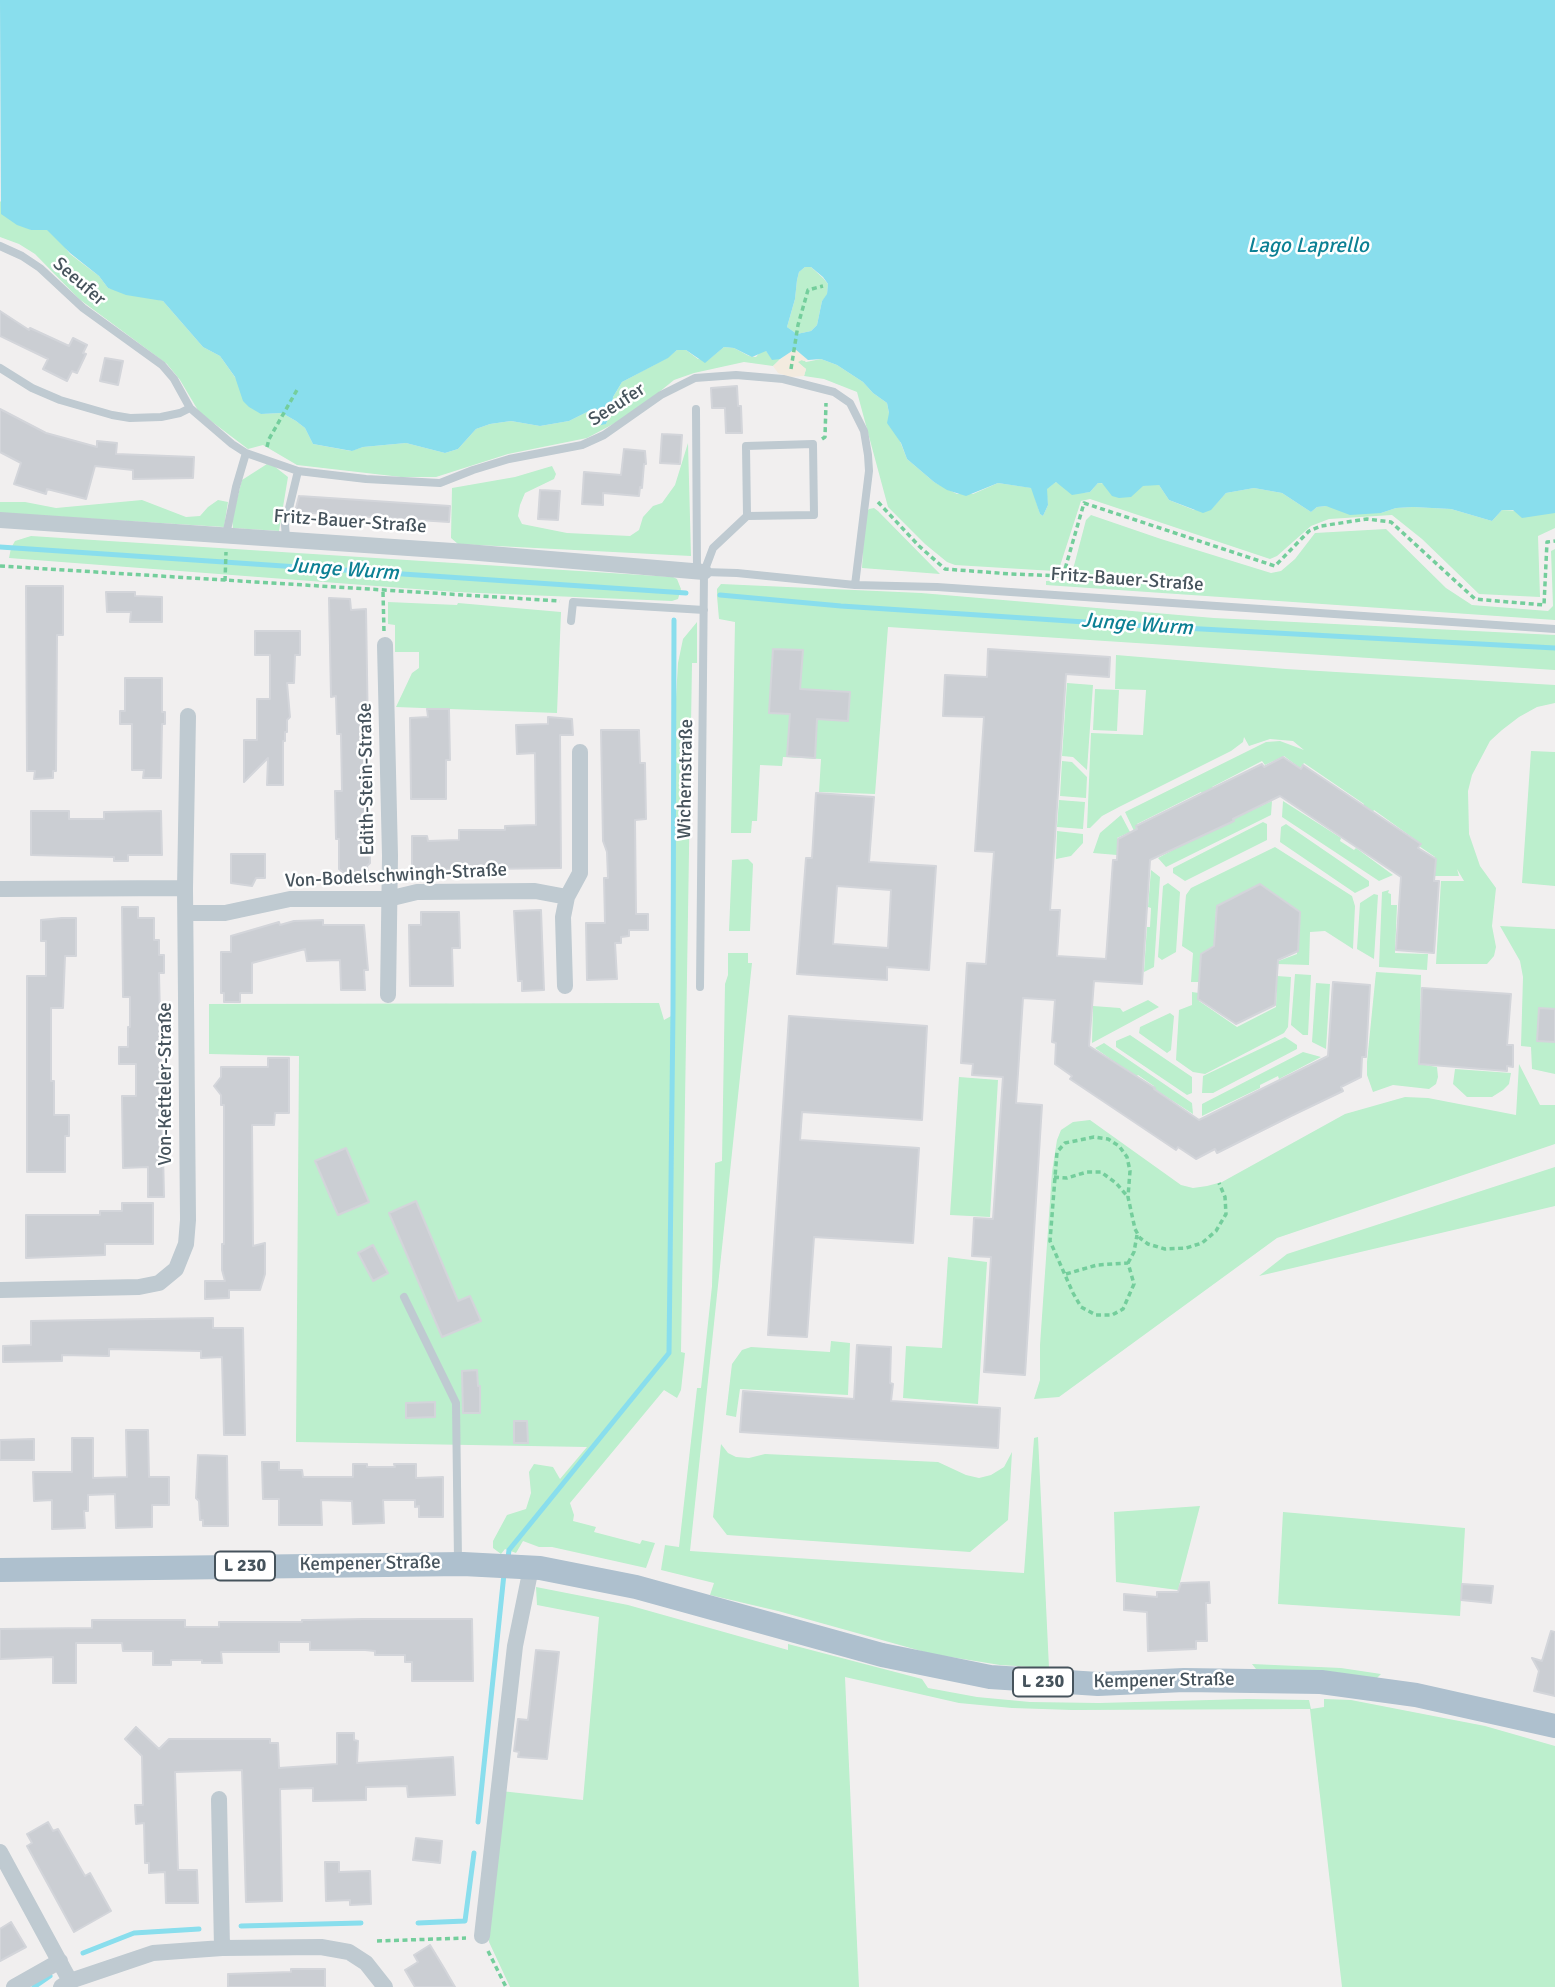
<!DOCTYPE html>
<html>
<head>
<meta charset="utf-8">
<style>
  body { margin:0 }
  canvas { display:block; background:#f1efef }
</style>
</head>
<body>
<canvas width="1555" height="1987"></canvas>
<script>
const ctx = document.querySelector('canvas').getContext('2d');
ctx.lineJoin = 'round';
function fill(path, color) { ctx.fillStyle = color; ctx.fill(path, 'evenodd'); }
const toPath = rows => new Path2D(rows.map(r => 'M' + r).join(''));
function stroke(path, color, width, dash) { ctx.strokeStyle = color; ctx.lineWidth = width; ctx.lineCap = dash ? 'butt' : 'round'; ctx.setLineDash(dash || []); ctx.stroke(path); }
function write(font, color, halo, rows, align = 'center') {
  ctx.font = font + ' Signika,sans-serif'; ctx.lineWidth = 5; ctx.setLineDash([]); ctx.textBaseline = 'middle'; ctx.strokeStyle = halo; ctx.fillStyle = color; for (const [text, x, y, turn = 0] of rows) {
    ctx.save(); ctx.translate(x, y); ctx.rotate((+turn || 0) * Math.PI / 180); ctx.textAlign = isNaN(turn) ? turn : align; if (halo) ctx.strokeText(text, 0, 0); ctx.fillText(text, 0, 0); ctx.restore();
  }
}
fill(toPath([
  [0,201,31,230,47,229,60,241,70,254,99,276,108,288,163,301,203,347,220,356,261,414,282,413,296,421,305,428,313,444,351,451,363,447,406,443,445,453,458,449,476,429,490,424,511,421,540,426,569,421,589,411,606,424,612,409,613,397,622,382,667,358,677,350,686,350,698,359,708,360,724,347,734,348,749,356,756,357,761,351,766,351,772,359,780,359,773,366,744,362,694,373,674,380,632,414,587,438,508,454,436,477,401,477,297,465,263,445,248,449,199,412,180,380,167,364,79,299,35,254,19,244,0,237],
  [805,267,811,267,823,278,828,284,827,295,822,301,817,325,811,331,797,334,787,327,795,299,797,280,799,272],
  [802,359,806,362,821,359,837,365,863,382,873,393,887,403,889,413,907,459,934,482,957,494,973,494,998,483,1032,488,1040,514,1043,516,1048,505,1046,489,1056,482,1082,493,1090,492,1098,483,1142,486,1154,484,1159,485,1169,500,1194,510,1214,506,1226,493,1254,488,1282,493,1311,512,1317,507,1326,506,1381,513,1396,508,1413,507,1451,509,1492,521,1502,510,1555,513,1555,528,1538,536,1540,597,1479,594,1422,539,1392,515,1329,519,1311,526,1277,556,1270,559,1090,499,1081,501,1060,566,1054,571,955,565,947,562,925,544,888,507,857,392,824,379,804,376,806,369,797,362],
  [688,443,691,556,458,544,451,538,452,488,515,477,552,466,556,474,554,479,525,493,520,505,518,516,522,524,567,533,630,536,639,530,643,517,653,506,662,503,675,485],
  [267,464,274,466,288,477,279,531,233,528,232,519,242,480],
  [142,500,186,517,200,516,208,507,218,500,228,502,224,527,0,513,0,502,25,502,56,508],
  [874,508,878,511,940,574,862,568,865,514,869,509],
  [1091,515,1161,539,1271,573,1281,571,1295,559,1315,533,1386,529,1446,588,1472,605,1548,611,1553,606,1551,551,1555,549,1555,620,1046,585,1046,581,1067,580,1071,577,1086,520],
  [31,536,673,577,677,579,681,589,678,599,672,601,455,592,9,558,11,548,15,541],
  [721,584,921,593,1214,618,1555,635,1555,670,888,627,875,794,819,792,821,759,783,757,782,766,760,765,757,821,752,821,751,833,731,833,735,622,719,619,717,596,717,589],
  [388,602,457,605,458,603,561,612,557,713,396,707,412,673,419,668,419,652,395,652,395,625,388,624],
  [697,622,697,663,692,663,681,1352,685,1353,681,1390,677,1398,664,1390,570,1503,574,1515,573,1521,596,1527,594,1532,640,1544,642,1540,655,1543,646,1568,552,1547,539,1547,523,1541,516,1553,505,1549,501,1554,493,1548,493,1541,507,1515,526,1509,531,1493,529,1472,534,1464,553,1467,560,1479,587,1447,296,1442,299,1056,209,1054,209,1004,659,1003,664,1020,673,1015,675,899,673,749,678,663,683,639],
  [1116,655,1286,669,1555,685,1555,703,1537,707,1519,717,1502,730,1490,741,1472,775,1468,791,1469,834,1480,866,1496,888,1492,926,1496,947,1494,956,1487,964,1436,964,1441,881,1464,881,1457,869,1459,876,1435,876,1435,857,1419,846,1420,843,1374,810,1371,814,1362,808,1364,804,1304,763,1300,768,1284,756,1265,765,1262,761,1212,787,1213,792,1204,796,1201,792,1137,824,1139,828,1134,831,1125,812,1266,742,1280,741,1304,750,1293,741,1270,739,1249,746,1244,737,1243,742,1231,751,1119,807,1102,816,1090,828,1087,828,1091,733,1143,735,1146,690,1115,689],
  [1067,683,1093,685,1087,770,1073,757,1062,756],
  [1095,689,1119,690,1117,731,1093,730],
  [1531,751,1555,752,1555,886,1522,883],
  [1062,761,1072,762,1087,777,1086,798,1060,796],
  [1059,800,1085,802,1083,829,1057,827],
  [1272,801,1271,815,1166,867,1158,858,1216,827,1218,829,1234,821,1233,819],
  [1283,801,1341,838,1340,841,1354,850,1356,848,1393,875,1379,881,1282,817],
  [1121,815,1130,832,1117,838,1117,855,1093,853,1100,833],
  [1263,822,1267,824,1267,840,1185,881,1173,873,1173,868],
  [1286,824,1369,881,1369,886,1355,893,1280,842,1281,827],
  [1057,831,1083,834,1083,843,1071,856,1056,859],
  [1275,847,1352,896,1355,906,1353,949,1325,931,1310,932,1309,965,1276,964,1276,962,1297,954,1300,915,1259,888,1216,909,1214,949,1201,955,1199,982,1191,982,1193,953,1182,946,1186,895,1191,888],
  [748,859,753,864,750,931,729,931,732,860],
  [1151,870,1160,877,1154,967,1144,972,1147,927,1150,927,1151,908,1148,907],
  [1168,883,1180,892,1176,952,1162,960,1158,957,1163,886],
  [1389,890,1388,893,1391,894,1391,905,1397,905,1395,953,1428,954,1427,970,1379,967,1382,892],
  [1374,894,1378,895,1374,959,1357,949,1360,903],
  [1500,926,1555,929,1555,1074,1532,1069,1531,1047,1521,1046,1523,977,1520,961],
  [728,953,748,953,748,963,752,963,690,1551,1024,1573,1034,1438,1038,1437,1049,1668,1000,1665,932,1654,778,1611,710,1595,714,1583,661,1570,665,1545,679,1547,697,1388,701,1388,712,1286,715,1163,722,1161,725,984,728,975],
  [1376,972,1421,975,1419,1064,1437,1067,1438,1077,1436,1084,1429,1089,1393,1085,1373,1092,1367,1075,1367,1062],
  [1295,974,1311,975,1308,1035,1303,1035,1291,1025],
  [1277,976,1291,977,1288,1027,1284,1033,1205,1074,1193,1072,1176,1060,1179,1010,1192,1005,1192,992,1199,993,1199,1001,1237,1027,1276,1007],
  [1316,983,1330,984,1326,1049,1312,1042],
  [1148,1000,1159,1007,1092,1043,1093,1006,1120,1008,1123,1012],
  [1170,1013,1174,1016,1171,1050,1167,1053,1139,1033,1140,1027],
  [1130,1035,1192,1077,1192,1093,1187,1095,1116,1047,1116,1041],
  [1285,1037,1297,1045,1297,1049,1213,1093,1202,1093,1203,1076],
  [1104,1043,1192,1103,1193,1114,1153,1088,1154,1086,1138,1075,1136,1077,1095,1048],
  [1303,1052,1321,1057,1279,1079,1278,1076,1260,1085,1260,1088,1202,1116,1202,1104],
  [1519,1064,1540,1105,1555,1105,1555,1144,1277,1238,1059,1397,1034,1399,1040,1380,1040,1345,1052,1172,1057,1140,1061,1130,1073,1122,1090,1120,1181,1185,1193,1188,1207,1186,1222,1182,1345,1114,1405,1097,1428,1098,1516,1115],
  [1455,1069,1511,1073,1509,1084,1503,1090,1492,1097,1467,1097,1453,1084],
  [959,1077,998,1080,990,1217,950,1215],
  [1555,1167,1555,1206,1259,1276,1287,1254],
  [948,1257,987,1262,978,1404,903,1398,906,1346,942,1348],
  [831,1341,850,1343,848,1395,740,1389,736,1417,726,1415,732,1364,742,1350,751,1347,830,1352],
  [721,1444,728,1453,736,1457,749,1458,765,1454,938,1462,966,1475,979,1478,991,1475,1004,1467,1012,1452,1008,1520,970,1552,727,1535,713,1517],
  [1200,1506,1178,1590,1116,1582,1114,1512],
  [1283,1512,1465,1528,1460,1616,1278,1604],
  [536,1587,628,1605,788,1650,788,1644,922,1679,928,1688,977,1697,1030,1702,1099,1703,1247,1699,1309,1700,1311,1709,1324,1707,1324,1699,1351,1700,1485,1726,1555,1746,1555,1987,1342,1987,1310,1709,1072,1710,1012,1708,959,1703,845,1677,859,1987,510,1987,489,1942,488,1913,501,1791,583,1800,599,1617,537,1605],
  [1252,1664,1341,1668,1381,1674,1377,1678,1256,1669]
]), '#bcefcd');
fill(toPath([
  [795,349,808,360,803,361,802,360,798,362,806,369,804,376,790,377,778,373,773,366,791,350]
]), '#f3ebdf');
fill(toPath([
  [0,0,1555,0,1555,513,1522,518,1513,510,1502,510,1492,521,1451,509,1413,507,1396,508,1381,513,1350,515,1326,506,1317,507,1311,512,1282,493,1254,488,1226,493,1211,510,1203,513,1169,500,1159,485,1143,486,1131,497,1119,498,1112,496,1102,483,1098,483,1090,492,1072,495,1056,482,1047,489,1048,505,1043,516,1040,514,1031,488,998,483,966,496,947,490,934,482,907,459,901,443,887,423,889,413,887,403,873,393,863,382,837,365,821,359,808,360,795,349,780,359,772,360,766,351,752,357,734,348,724,347,705,363,686,350,677,350,668,358,622,382,613,397,612,409,606,424,601,425,596,421,594,413,589,411,569,421,540,426,511,421,490,424,476,429,458,449,445,453,406,443,363,447,352,451,313,444,305,428,296,421,282,413,261,414,249,407,243,401,235,377,220,356,203,347,163,301,126,295,108,288,99,276,70,253,47,230,31,230,17,225,1,214],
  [805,267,811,267,823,277,828,284,827,294,822,301,817,325,811,331,797,334,787,327,795,299,797,280,799,272]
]), '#89deed');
stroke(toPath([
  [0,547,686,593],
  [720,595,841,606,1146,626,1555,648],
  [508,1558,509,1550,669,1353,673,1010,674,620],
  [478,1822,504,1574],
  [418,1923,465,1921,474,1853],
  [241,1926,361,1923],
  [83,1953,134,1933,199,1929],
  [34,1987,50,1976]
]), '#89deed', 5);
const building = toPath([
  [0,311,29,330,30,328,69,346,73,338,87,345,83,353,86,354,77,373,72,371,67,381,43,369,48,359,0,336,0,311],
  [105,358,123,361,118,385,100,381,105,358],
  [737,386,738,406,741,406,742,433,726,433,725,408,712,408,711,388,737,386],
  [0,409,46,433,97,447,97,441,117,443,116,454,194,457,193,478,133,479,133,470,95,466,86,499,47,489,46,494,14,484,21,463,0,452,0,409],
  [662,434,682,435,680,464,660,463,662,434],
  [624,449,645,451,646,464,644,464,642,488,640,487,639,496,603,493,603,505,582,504,584,472,621,475,624,449],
  [540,490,560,491,558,520,538,519,540,490],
  [299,496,450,506,449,522,295,512,299,496],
  [26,586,63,586,63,635,57,635,56,771,53,771,53,778,34,779,35,771,27,771,26,586],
  [106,592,135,592,135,596,162,597,162,622,130,622,131,612,107,612,106,592],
  [329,598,350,599,351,610,366,609,370,863,367,866,368,875,357,875,352,880,339,869,339,839,336,839,335,791,342,791,341,734,337,734,336,696,331,697,329,598],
  [255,631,300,631,300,655,295,655,294,683,287,683,290,717,287,720,287,732,285,732,285,741,283,741,283,785,267,785,268,758,244,782,244,740,257,740,257,699,270,699,270,655,255,655,255,631],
  [773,649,803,650,800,689,850,692,848,721,817,719,815,758,787,756,790,714,769,713,773,649],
  [988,649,1110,657,1109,677,1066,674,1050,910,1060,910,1057,956,1106,959,1113,860,1117,860,1118,839,1137,829,1136,826,1211,789,1262,764,1264,767,1283,757,1301,769,1303,765,1421,844,1418,848,1436,859,1434,881,1439,881,1434,953,1396,950,1401,877,1280,796,1233,819,1234,821,1150,860,1142,984,1094,981,1089,1046,1155,1088,1154,1089,1199,1120,1328,1056,1333,982,1370,985,1366,1057,1362,1057,1361,1077,1341,1087,1343,1091,1291,1116,1217,1153,1215,1149,1196,1159,1178,1147,1176,1150,1070,1079,1072,1076,1055,1064,1056,1043,1052,1042,1055,1000,1023,998,1016,1103,1042,1105,1025,1375,984,1372,991,1257,972,1256,974,1218,993,1219,1003,1077,972,1075,973,1064,961,1063,967,963,986,964,994,852,975,851,984,717,943,716,945,675,987,677,988,649],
  [125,678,162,678,162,712,165,712,165,724,162,724,161,778,143,778,144,770,132,770,132,724,120,724,120,711,125,711,125,678],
  [427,709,449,709,450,760,446,760,446,799,411,799,410,718,428,717,427,709],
  [548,717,572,719,573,735,560,735,561,868,412,870,412,836,427,836,428,841,459,840,459,830,505,830,505,826,536,825,535,753,517,754,516,725,548,724,548,717],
  [601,730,639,730,640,763,645,763,646,819,635,820,636,914,648,914,648,930,629,930,629,936,621,937,621,943,615,943,617,979,587,980,586,923,605,923,604,878,608,878,607,852,603,841,601,730],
  [816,793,874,797,869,862,936,866,929,970,887,967,887,980,797,974,806,858,812,858,816,793],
  [837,886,891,890,888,948,833,944,837,886],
  [31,811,69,811,69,819,104,819,104,812,161,811,162,855,128,855,128,861,114,861,114,857,31,855,31,811],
  [231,854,265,854,265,878,256,878,252,886,231,883,231,854],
  [1260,884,1300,912,1298,951,1278,960,1275,1005,1236,1024,1198,999,1201,954,1214,946,1217,906,1260,884],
  [122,907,138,907,138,918,154,918,154,940,159,940,159,955,164,955,164,973,159,973,164,1197,148,1197,148,1167,123,1168,122,1096,136,1096,136,1064,119,1064,119,1047,128,1047,128,1027,130,1027,130,997,123,997,122,907],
  [541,910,544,990,522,991,522,981,518,981,514,911,541,910],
  [421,912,459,912,460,948,452,948,453,986,410,986,409,925,421,925,421,912],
  [62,918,76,918,76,956,65,956,63,1008,51,1008,51,1081,54,1081,54,1115,69,1115,69,1136,65,1136,65,1172,27,1172,27,976,46,976,46,941,41,941,41,920,62,918],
  [323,920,323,925,364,925,368,970,364,970,365,990,341,990,340,960,307,961,305,949,252,963,252,993,240,993,240,1002,224,1002,224,993,221,993,221,952,231,952,231,936,279,922,280,925,294,921,323,920],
  [1422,988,1511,994,1507,1045,1513,1045,1513,1067,1507,1066,1507,1071,1419,1064,1422,988],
  [1539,1008,1555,1009,1555,1042,1537,1041,1539,1008],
  [789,1016,927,1026,922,1120,802,1112,800,1140,919,1148,913,1243,814,1237,807,1337,768,1335,789,1016],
  [268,1058,289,1058,289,1113,275,1113,274,1125,252,1125,253,1246,265,1243,265,1274,260,1290,229,1290,229,1298,205,1299,205,1281,225,1281,222,1270,222,1244,224,1244,224,1105,221,1105,221,1095,214,1086,221,1077,221,1067,268,1067,268,1058],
  [346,1148,369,1202,338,1215,315,1161,346,1148],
  [416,1201,458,1301,470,1296,481,1321,442,1337,389,1213,416,1201],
  [122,1203,153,1203,153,1244,105,1244,105,1255,26,1258,26,1215,100,1215,100,1211,122,1211,122,1203],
  [373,1245,388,1273,373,1281,358,1253,373,1245],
  [213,1318,213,1328,243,1328,245,1435,224,1435,222,1357,201,1358,201,1351,109,1349,109,1356,62,1355,62,1361,3,1362,3,1346,31,1345,31,1321,213,1318],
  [857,1345,891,1347,890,1383,893,1384,891,1401,1000,1408,998,1448,740,1432,743,1391,854,1399,857,1345],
  [477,1370,478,1386,480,1386,480,1413,463,1413,462,1371,477,1370],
  [435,1402,435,1417,406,1418,406,1403,435,1402],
  [514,1421,527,1421,528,1443,514,1443,514,1421],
  [126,1430,148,1430,149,1477,169,1477,169,1505,152,1505,152,1527,116,1528,115,1494,88,1495,88,1511,84,1511,85,1528,52,1529,52,1500,34,1501,33,1472,72,1472,72,1438,93,1438,93,1478,127,1477,126,1430],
  [34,1439,34,1460,0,1460,0,1440,34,1439],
  [198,1455,227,1456,228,1526,203,1526,203,1520,200,1520,199,1501,196,1498,198,1455],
  [262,1462,279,1462,279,1470,302,1470,303,1477,353,1477,353,1464,367,1464,367,1467,395,1467,394,1464,416,1464,416,1478,443,1477,443,1517,419,1517,419,1506,415,1507,415,1500,383,1500,384,1523,353,1524,352,1501,321,1500,322,1525,279,1525,279,1499,263,1499,262,1462],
  [1209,1582,1210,1603,1206,1603,1207,1641,1196,1641,1196,1649,1148,1651,1147,1612,1124,1610,1124,1594,1157,1597,1157,1592,1178,1592,1181,1583,1209,1582],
  [1462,1584,1493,1586,1491,1603,1461,1600,1462,1584],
  [364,1619,472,1619,473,1681,412,1681,412,1662,405,1662,405,1655,375,1655,375,1651,365,1650,310,1650,310,1642,279,1642,279,1652,221,1652,222,1663,202,1663,202,1660,171,1660,171,1665,153,1665,153,1651,123,1651,122,1643,76,1643,76,1683,53,1683,53,1657,0,1659,0,1629,92,1628,92,1620,185,1620,185,1627,219,1627,219,1622,302,1622,302,1620,310,1620,364,1619],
  [1551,1631,1555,1632,1555,1696,1534,1691,1539,1671,1532,1658,1542,1661,1551,1631],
  [536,1650,559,1652,547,1759,518,1757,519,1752,514,1751,518,1719,528,1720,536,1650],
  [136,1727,159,1749,169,1739,270,1739,270,1743,278,1743,279,1768,337,1764,337,1733,354,1733,354,1740,358,1741,357,1763,453,1757,455,1795,408,1797,407,1786,366,1787,366,1800,313,1801,313,1788,280,1789,282,1901,246,1902,242,1770,175,1772,178,1870,197,1870,198,1903,166,1903,165,1872,149,1873,149,1863,145,1863,144,1823,136,1824,135,1805,143,1805,142,1756,125,1739,136,1727],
  [48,1822,53,1831,58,1829,85,1876,90,1873,111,1911,74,1932,27,1846,32,1843,27,1834,48,1822],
  [416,1838,442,1841,440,1863,413,1860,416,1838],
  [325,1862,339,1862,339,1872,370,1871,371,1904,350,1905,350,1900,326,1901,325,1862],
  [11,1922,26,1947,0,1961,0,1929,11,1922],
  [430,1945,444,1968,455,1987,415,1987,405,1970,418,1962,414,1955,430,1945],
  [291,1969,325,1969,325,1987,228,1987,228,1974,291,1972,291,1969]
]);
fill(building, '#cbced3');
stroke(building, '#d3d5da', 2);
stroke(toPath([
  [791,369,798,325,808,290,823,286],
  [822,439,825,437,826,403],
  [267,447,269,439,297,390],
  [878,502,919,546,945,569,1011,574,1063,576,1084,503,1275,566,1309,531,1321,526,1367,519,1391,522,1475,599,1544,605,1547,542,1555,541],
  [0,566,560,601],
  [225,581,226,552],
  [383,592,384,632],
  [1054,1177,1067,1178,1087,1172,1101,1172,1116,1183,1128,1197],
  [1128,1263,1134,1252,1137,1235],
  [1066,1274,1097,1265,1128,1263,1134,1284,1123,1309,1112,1315,1096,1315,1081,1307,1073,1293,1050,1241,1057,1152,1065,1143,1094,1137,1108,1139,1119,1146,1127,1157,1130,1171,1128,1197,1135,1229,1140,1238,1148,1244,1165,1249,1186,1248,1202,1243,1216,1231,1226,1214,1225,1197,1219,1183],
  [377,1941,466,1938],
  [488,1951,506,1987]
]), '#74ce9c', 3.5, [5, 3.5]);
stroke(toPath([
  [0,246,22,256,40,268,83,308,162,365,174,379,190,408,232,444,246,453,298,471,366,479,440,483,473,470,509,459,582,445,604,435,661,395,695,378,736,375,783,379,834,392,850,403,864,431,868,455,869,471,855,585],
  [0,368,32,388,60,400,112,415,130,418,161,417,180,413,190,408],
  [696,409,697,572],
  [813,444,814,515,747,516,746,446,813,444],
  [226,535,236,487,246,453],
  [286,538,285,525,298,471],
  [704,572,737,573,855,585,937,587,1555,629],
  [571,621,573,602,704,610],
  [700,987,704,572,713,548,747,516],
  [404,1297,456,1403,458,1561]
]), '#bfcad1', 8);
stroke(toPath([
  [0,520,467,552,704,572],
  [385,645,390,856,388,995],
  [0,889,185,888],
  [186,913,225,913,290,899,388,899,417,892,535,891,567,897],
  [565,986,563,917,567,897,580,873,580,752],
  [0,1290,139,1287,159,1283,176,1269,186,1244,188,1220,185,888,188,716],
  [219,1799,222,1948],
  [0,1852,70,1981],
  [482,1936,515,1646,531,1568],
  [14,1987,60,1961],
  [61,1987,70,1981,153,1953,222,1948,321,1947,349,1952,366,1963,385,1987]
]), '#bfcad1', 16);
stroke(toPath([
  [0,1570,463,1564,540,1568,636,1587,882,1655,990,1677,1098,1684,1184,1680,1321,1682,1416,1695,1555,1726]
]), '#aec0ce', 24);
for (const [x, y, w] of [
  [245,1566,60],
  [1043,1682,60]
]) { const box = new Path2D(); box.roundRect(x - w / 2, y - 14.5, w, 29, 5); ctx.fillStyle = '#fff'; ctx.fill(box); stroke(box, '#46535c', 2); }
write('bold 18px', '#46535c', null, [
  ["L 230",245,1566],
  ["L 230",1043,1682]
]);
write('19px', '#46535c', '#fff', [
  ["Seeufer",79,282,41],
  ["Seeufer",617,405,-33],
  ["Fritz-Bauer-Straße",350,522,4],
  ["Fritz-Bauer-Straße",1127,580,4],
  ["Edith-Stein-Straße",367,779,-91],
  ["Wichernstraße",686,779,-89],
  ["Von-Bodelschwingh-Straße",396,876,-3],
  ["Von-Ketteler-Straße",166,1084,-90],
  ["Kempener Straße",370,1564,-1],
  ["Kempener Straße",1164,1681,-1]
]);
write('italic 21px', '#0c8094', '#fff', [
  ["Lago Laprello",1308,246],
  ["Junge Wurm",343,570,4],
  ["Junge Wurm",1137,625,4]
]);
</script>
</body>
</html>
